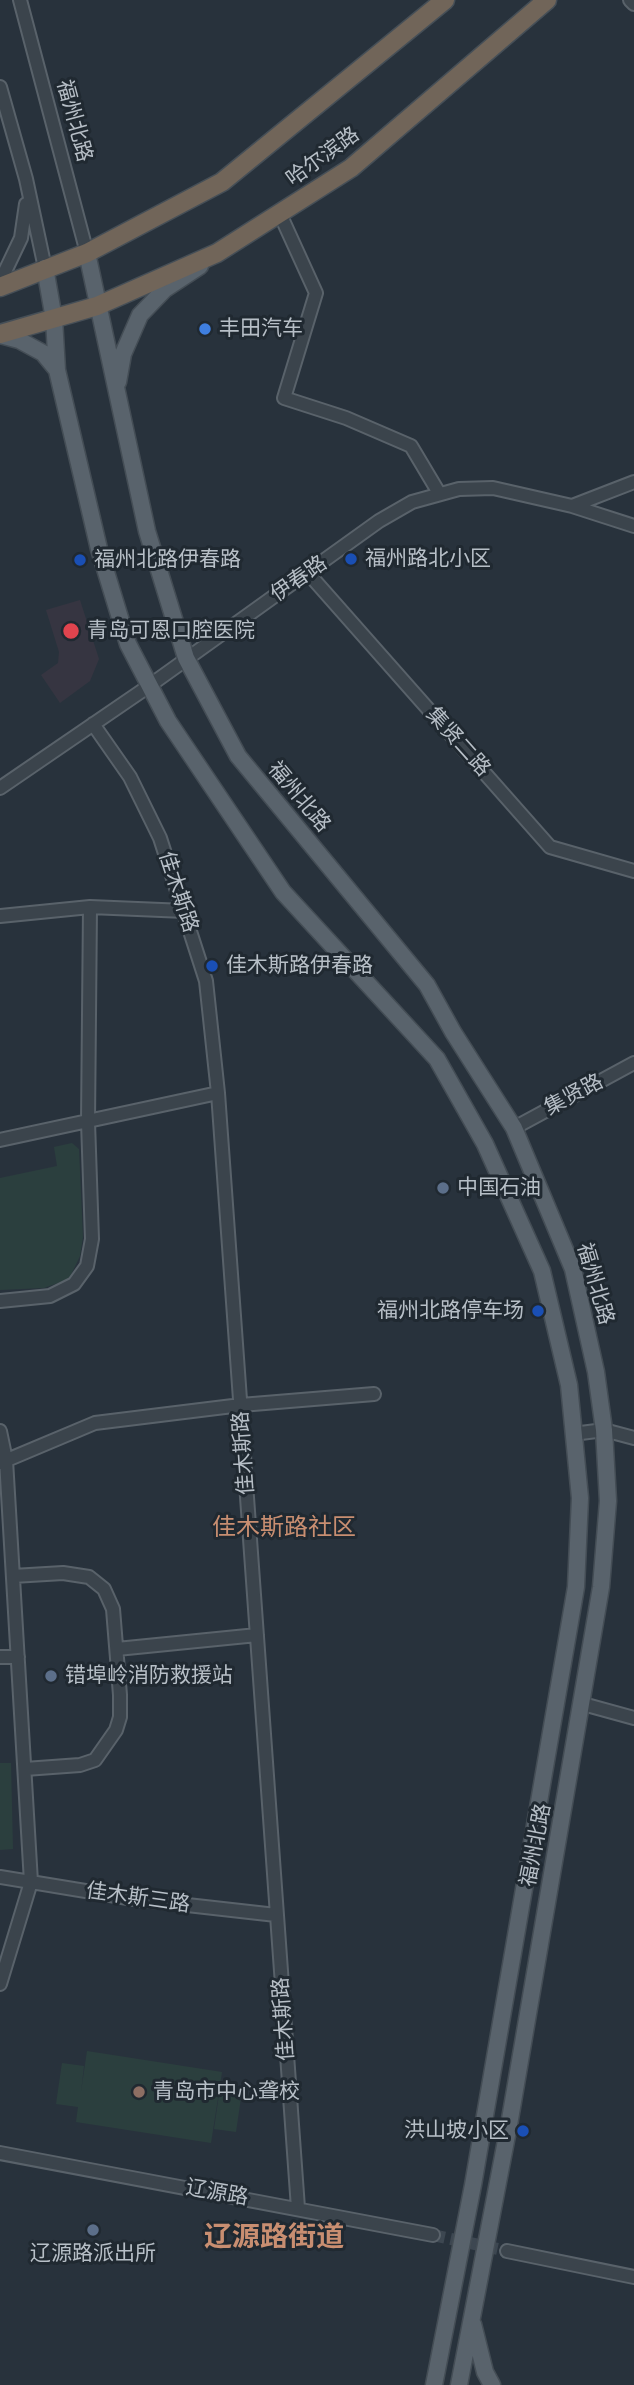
<!DOCTYPE html>
<html>
<head>
<meta charset="utf-8">
<style>
  body { margin:0 }
  canvas { display:block; background:#28323c }
</style>
</head>
<body>
<canvas width="634" height="2385"></canvas>
<script>
const ctx = document.querySelector('canvas').getContext('2d');
ctx.lineJoin = 'round';
function fill(path, color) { ctx.fillStyle = color; ctx.fill(path, 'evenodd'); }
const toPath = rows => new Path2D(rows.map(r => 'M' + r).join(''));
function stroke(path, color, width, dash) { ctx.strokeStyle = color; ctx.lineWidth = width; ctx.lineCap = dash ? 'butt' : 'round'; ctx.setLineDash(dash || []); ctx.stroke(path); }
function write(font, color, halo, rows, align = 'center') {
  ctx.font = font + ' "IBM Plex Sans","Noto Sans SC",sans-serif'; ctx.lineWidth = 6; ctx.setLineDash([]); ctx.textBaseline = 'middle'; ctx.strokeStyle = halo; ctx.fillStyle = color; for (const [text, x, y, turn = 0] of rows) {
    ctx.save(); ctx.translate(x, y); ctx.rotate((+turn || 0) * Math.PI / 180); ctx.textAlign = isNaN(turn) ? turn : align; if (halo) ctx.strokeText(text, 0, 0); ctx.fillText(text, 0, 0); ctx.restore();
  }
}
fill(toPath([
  [80,600,99,659,90,681,60,703,41,675,58,663,59,652,46,610]
]), '#363541');
fill(toPath([
  [72,1143,79,1149,83,1237,80,1256,69,1279,44,1288,0,1290,0,1178,57,1166,54,1147],
  [0,1763,11,1763,13,1849,0,1850],
  [87,2051,222,2072,211,2143,76,2122,78,2107,56,2104,62,2063,84,2066,81,2092],
  [220,2088,242,2091,236,2132,214,2129]
]), '#2b3f3e');
stroke(toPath([
  [433,2235,507,2251]
]), '#3d4751', 12, [12, 6]);
const minor = toPath([
  [20,0,87,253],
  [630,0,634,4],
  [0,87,26,179,45,268],
  [280,214,316,293,284,398,346,418,411,446,439,493],
  [0,282,21,238,26,204],
  [572,506,634,482],
  [308,573,550,847,634,871],
  [93,724,130,777,160,838,206,981,218,1093,298,2208],
  [0,788,149,686,379,521,412,502,459,489,493,488,572,506,634,526],
  [0,916,90,907,185,911],
  [514,1128,634,1063],
  [0,1140,218,1093],
  [0,1301,50,1296,74,1284,87,1266,92,1239,88,1122,90,907],
  [0,1431,6,1460,31,1882,0,1984],
  [573,1434,604,1430,634,1438],
  [0,1463,95,1423,241,1405,374,1394],
  [13,1576,63,1573,89,1577,104,1589,113,1609,120,1695,120,1717,116,1730,95,1760,80,1765,25,1769],
  [117,1649,257,1635],
  [0,1657,18,1657],
  [583,1704,634,1718],
  [0,1877,134,1899,276,1915],
  [0,2153,433,2235],
  [507,2251,634,2277]
]);
const major = toPath([
  [87,253,147,531,186,658,238,756,427,985,453,1032,514,1128,573,1269,596,1372,604,1430,608,1501,601,1587,509,2125,459,2385],
  [45,268,54,319,57,370,99,549,128,644,168,721,283,892,437,1059,485,1144,542,1271,569,1385,580,1498,576,1587,473,2185,434,2385],
  [0,335,19,340,43,353,57,370],
  [118,382,123,354,140,315,165,289,200,266],
  [473,2324,485,2372,492,2385]
]);
const highway = toPath([
  [0,287,87,253,222,182,445,0],
  [0,334,97,306,217,253,351,168,547,0]
]);
stroke(minor, '#59626a', 16);
stroke(major, '#444d55', 19);
stroke(highway, '#464f57', 21);
stroke(minor, '#3b444c', 12);
stroke(major, '#59636c', 16);
stroke(highway, '#716559', 18);
for (const [x, y, r, color] of [
  [205,329,7,"#3f7fe0"],
  [351,559,7,"#1a4fb4"],
  [80,560,7,"#1a4fb4"],
  [71,631,9,"#e0444e"],
  [212,966,7,"#1a4fb4"],
  [443,1188,7,"#5c6f8a"],
  [538,1311,7,"#1a4fb4"],
  [51,1676,7,"#5c6f8a"],
  [139,2092,7,"#8d6e63"],
  [523,2131,7,"#1a4fb4"],
  [93,2230,7,"#5c6f8a"]
]) { const dot = new Path2D(); dot.arc(x, y, r, 0, 2 * Math.PI); ctx.fillStyle = color; ctx.fill(dot); stroke(dot, '#202931', 2.5); }
write('21px', '#b7bfc7', '#202931', [
  ["福州北路",74,121,75],
  ["哈尔滨路",323,157,-36],
  ["伊春路",299,579,-35],
  ["集贤二路",458,742,48],
  ["福州北路",299,797,50],
  ["佳木斯路",178,892,72],
  ["集贤路",574,1095,-28],
  ["福州北路",595,1284,74],
  ["佳木斯路",244,1453,-94],
  ["福州北路",536,1845,-79],
  ["佳木斯三路",138,1898,8],
  ["佳木斯路",284,2019,-94],
  ["辽源路",217,2193,10]
]);
write('21px', '#b7bfc7', '#202931', [
  ["丰田汽车",219,329],
  ["福州路北小区",365,559],
  ["福州北路伊春路",94,560],
  ["青岛可恩口腔医院",87,631],
  ["佳木斯路伊春路",226,966],
  ["中国石油",457,1188],
  ["福州北路停车场",524,1311,"right"],
  ["错埠岭消防救援站",65,1676],
  ["青岛市中心聋校",153,2092],
  ["洪山坡小区",509,2131,"right"],
  ["辽源路派出所",93,2254,"center"]
], 'left');
write('24px', '#c88e71', '#202931', [
  ["佳木斯路社区",284,1528]
]);
write('bold 28px', '#c88e71', '#202931', [
  ["辽源路街道",274,2238]
]);
</script>
</body>
</html>
